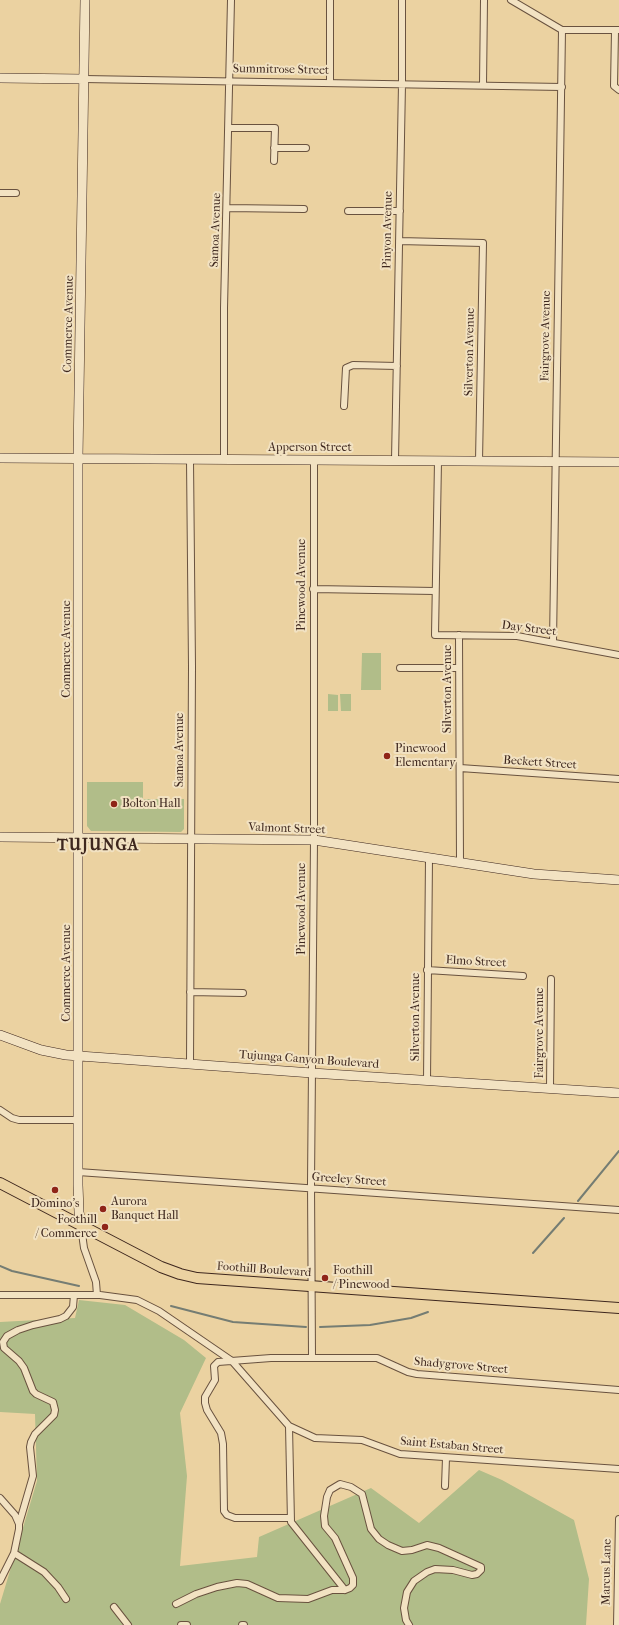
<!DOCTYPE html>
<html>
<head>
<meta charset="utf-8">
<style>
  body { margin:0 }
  canvas { display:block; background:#ebd2a1 }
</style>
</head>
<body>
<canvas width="619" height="1625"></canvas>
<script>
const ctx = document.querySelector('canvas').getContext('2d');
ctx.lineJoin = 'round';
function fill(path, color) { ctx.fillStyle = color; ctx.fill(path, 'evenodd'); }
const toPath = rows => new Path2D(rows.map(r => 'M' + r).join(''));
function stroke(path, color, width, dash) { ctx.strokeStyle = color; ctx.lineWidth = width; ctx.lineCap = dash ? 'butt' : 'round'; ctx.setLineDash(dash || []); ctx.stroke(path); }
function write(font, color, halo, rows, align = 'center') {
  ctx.font = font + ' "IM FELL French Canon",serif'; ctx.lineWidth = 4; ctx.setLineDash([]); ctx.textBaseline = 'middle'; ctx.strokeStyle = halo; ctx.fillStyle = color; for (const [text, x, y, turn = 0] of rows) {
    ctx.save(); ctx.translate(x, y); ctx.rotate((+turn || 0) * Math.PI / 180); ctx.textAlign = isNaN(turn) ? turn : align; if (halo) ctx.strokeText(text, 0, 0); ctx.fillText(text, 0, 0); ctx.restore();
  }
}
fill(toPath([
  [362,653,381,653,381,690,361,690],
  [328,694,338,695,338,711,328,711],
  [340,694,351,694,351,711,341,711],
  [87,782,143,782,143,799,184,799,184,829,181,832,91,831,87,826],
  [79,1300,125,1305,184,1340,206,1358,180,1413,187,1476,180,1566,257,1557,259,1537,371,1488,419,1523,479,1470,502,1480,574,1520,589,1579,586,1625,0,1625,0,1604,37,1481,35,1414,0,1412,0,1322,75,1318]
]), '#b1bd89');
stroke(toPath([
  [578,1201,619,1151],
  [533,1253,564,1218],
  [0,1266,12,1271,79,1286],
  [171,1306,233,1322,306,1327],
  [320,1327,370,1325,411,1318,428,1312]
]), '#757d73', 2);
const street = toPath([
  [511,0,562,30,619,30],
  [615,31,614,86,619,90],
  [84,79,562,87],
  [330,83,330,0],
  [483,85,484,0],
  [229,128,275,128,274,161],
  [274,148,306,148],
  [0,193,16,193],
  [227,208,304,209],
  [348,211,400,211],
  [399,241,483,243,479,461],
  [344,406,346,368,353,365,397,366],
  [224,460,224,308,231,0],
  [395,460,402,84,402,0],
  [438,461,435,635,517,636,619,655],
  [313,589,435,591],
  [459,635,460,862],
  [553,642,562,30],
  [400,668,459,668],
  [460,768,619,779],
  [427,970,523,976],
  [190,992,243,993],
  [190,1064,192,667,190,460],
  [427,1081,429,858],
  [550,1088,551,979],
  [0,1110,12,1118,19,1120,79,1120],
  [78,1172,619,1210],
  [81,1226,84,1248,96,1282,97,1295],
  [0,1295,100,1295,137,1300,159,1311,232,1361,289,1426,315,1438,362,1440,400,1454,619,1469],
  [312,1357,311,1183,314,840,314,461],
  [289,1426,291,1522,345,1590],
  [445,1486,446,1458],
  [0,1498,15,1515,19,1524,19,1529,14,1553,0,1581],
  [290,1518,235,1518,227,1515,224,1511,223,1444,221,1433,207,1410,205,1403,205,1397,215,1380,214,1366,218,1362,271,1358,377,1358,408,1372,417,1374,619,1390],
  [19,1524,33,1476,30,1447,31,1442,35,1434,54,1415,55,1410,53,1402,36,1394,33,1391,24,1368,19,1361,4,1348,3,1342,7,1336,18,1330,33,1325,60,1319,66,1316,73,1307,74,1295],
  [14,1553,44,1572,58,1587,66,1599],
  [176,1604,196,1594,217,1587,237,1583,247,1584,278,1598,308,1599,332,1590,345,1590,350,1588,353,1585,353,1578,335,1538,325,1526,324,1516,327,1497,330,1490,340,1484,351,1487,362,1494,371,1529,379,1539,388,1545,402,1551,412,1550,427,1545,439,1548,481,1567,481,1570,477,1574,472,1575,453,1570,435,1569,427,1572,414,1581,407,1592,404,1608,406,1620,409,1625],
  [114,1607,128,1625],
  [181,1625,187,1625],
  [242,1625,244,1625],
  [617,1625,619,1519]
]);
const secondary = toPath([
  [0,78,84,79],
  [0,458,619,462],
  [0,837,314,840,534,874,619,880],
  [0,1035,41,1050,66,1055,312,1073,619,1093],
  [81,1226,79,1212,78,1185,78,458,85,0]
]);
const primary = toPath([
  [0,1183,161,1267,180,1274,197,1278,619,1308]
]);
stroke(street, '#69523f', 8);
stroke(secondary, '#3e271e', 10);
stroke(primary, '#3e271e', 12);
stroke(street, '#f2e2c2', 6);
stroke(secondary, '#f2e2c2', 9);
stroke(primary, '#ebd2a1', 10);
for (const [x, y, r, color] of [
  [387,756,4,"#8f2418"],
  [114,804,4,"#8f2418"],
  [55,1190,4,"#8f2418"],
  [103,1209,4,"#8f2418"],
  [105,1227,4,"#8f2418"],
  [325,1278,4,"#8f2418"]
]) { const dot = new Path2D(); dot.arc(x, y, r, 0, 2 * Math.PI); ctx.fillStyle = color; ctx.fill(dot); stroke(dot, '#f2e2c2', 1.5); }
write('12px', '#3e271e', '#f2e2c2', [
  ["Summitrose Street",281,70,1],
  ["Samoa Avenue",216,230,-88],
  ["Pinyon Avenue",388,230,-89],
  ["Commerce Avenue",69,324,-89],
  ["Fairgrove Avenue",546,336,-89],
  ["Silverton Avenue",470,352,-89],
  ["Apperson Street",310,448],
  ["Pinewood Avenue",302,585,-90],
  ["Day Street",529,629,7],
  ["Commerce Avenue",67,649,-90],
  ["Silverton Avenue",448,689,-90],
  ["Samoa Avenue",180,750,-90],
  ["Beckett Street",540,763,4],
  ["Valmont Street",287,829,2],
  ["Pinewood Avenue",302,909,-90],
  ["Elmo Street",476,962,3],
  ["Commerce Avenue",67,973,-90],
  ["Silverton Avenue",416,1017,-90],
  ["Fairgrove Avenue",540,1033,-90],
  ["Tujunga Canyon Boulevard",309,1060,4],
  ["Greeley Street",349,1180,4],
  ["Foothill Boulevard",264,1270,4],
  ["Shadygrove Street",461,1366,5],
  ["Saint Estaban Street",452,1446,5],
  ["Marcus Lane",607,1572,-89]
]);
write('12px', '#3e271e', '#f2e2c2', [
  ["Pinewood",395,749],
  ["Elementary",395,763],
  ["Bolton Hall",122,804],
  ["Aurora",111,1202],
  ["Banquet Hall",111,1216],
  ["Domino's",55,1204,"center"],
  ["Foothill",97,1220,"right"],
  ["/ Commerce",97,1234,"right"],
  ["Foothill",333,1271],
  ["/ Pinewood",333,1285]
], 'left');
ctx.letterSpacing = '1px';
write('bold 16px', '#3e271e', '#f2e2c2', [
  ["TUJUNGA",98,846]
]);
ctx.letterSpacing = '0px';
</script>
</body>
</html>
